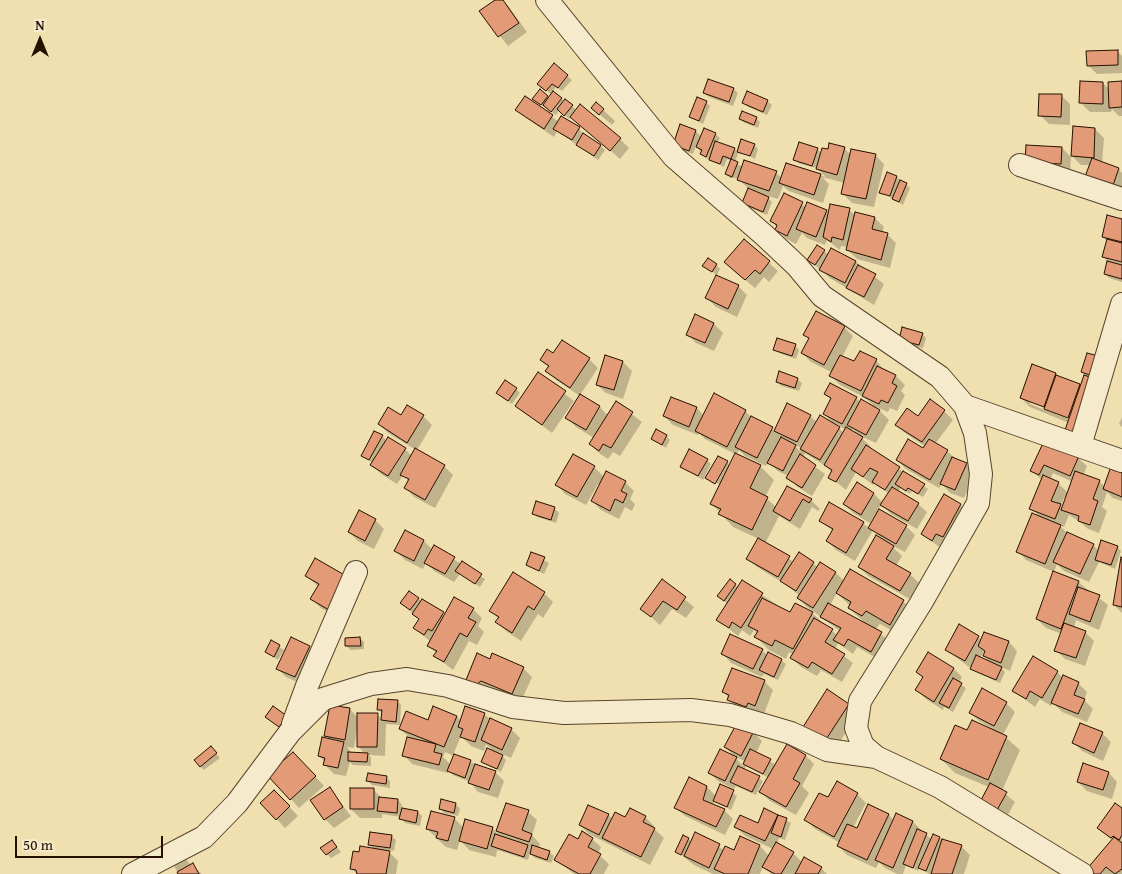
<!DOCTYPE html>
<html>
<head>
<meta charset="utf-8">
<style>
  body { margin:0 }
  #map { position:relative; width:1122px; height:874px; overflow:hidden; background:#f0e0b0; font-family:"Gentium Book Plus",serif }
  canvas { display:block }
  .north { position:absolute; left:15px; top:15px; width:50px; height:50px; -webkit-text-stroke:4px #f5ebcc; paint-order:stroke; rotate:0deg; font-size:14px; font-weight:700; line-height:20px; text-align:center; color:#251000 }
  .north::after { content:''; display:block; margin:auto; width:18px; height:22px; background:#251000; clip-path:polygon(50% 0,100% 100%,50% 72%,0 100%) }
  .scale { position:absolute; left:15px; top:836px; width:148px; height:22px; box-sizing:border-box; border:2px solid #251000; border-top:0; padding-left:6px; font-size:15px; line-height:18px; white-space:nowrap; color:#251000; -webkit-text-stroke:4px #f5ebcc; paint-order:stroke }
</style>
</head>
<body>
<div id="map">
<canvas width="1122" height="874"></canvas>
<div class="north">N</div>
<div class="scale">50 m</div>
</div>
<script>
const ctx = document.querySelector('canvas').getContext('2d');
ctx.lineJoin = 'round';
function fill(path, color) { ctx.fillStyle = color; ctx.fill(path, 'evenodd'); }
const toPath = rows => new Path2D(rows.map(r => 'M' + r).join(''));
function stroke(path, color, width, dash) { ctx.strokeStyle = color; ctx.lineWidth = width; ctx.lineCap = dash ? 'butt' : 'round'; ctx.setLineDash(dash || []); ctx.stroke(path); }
fill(toPath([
  [497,0,502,0,509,7,527,32,508,46,481,12],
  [1117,51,1122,56,1122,73,1097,74,1088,65],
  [554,65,572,80,562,91,556,87,552,92,577,110,580,106,620,139,629,148,620,159,571,116,569,119,559,110,556,115,538,103,540,91,549,99,552,95,543,88],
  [1122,82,1122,116,1119,116,1112,109,1111,112,1090,112,1081,103,1103,83,1109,89],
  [733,89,738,93,733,106,709,97,704,93],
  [1061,95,1070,104,1070,125,1049,124,1040,115],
  [525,98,559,122,579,128,582,133,601,146,605,150,598,160,557,131,554,137,526,118,517,110],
  [767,101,772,105,767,115,748,107,744,103],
  [706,102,710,106,703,124,690,117],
  [603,110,615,121,612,125,597,112],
  [756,118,760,122,758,128,745,123,740,119],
  [1095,129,1104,138,1102,163,1118,169,1122,173,1122,200,1090,165,1081,165,1072,156],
  [696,131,701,137,715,134,720,138,717,143,734,149,738,153,742,141,754,145,758,149,755,159,739,151,735,162,743,168,776,173,782,178,786,164,826,177,816,168,798,163,794,159,817,149,822,154,844,148,851,155,875,155,884,164,874,207,852,203,843,194,845,183,822,177,829,184,823,203,789,191,783,186,778,199,765,195,772,202,767,215,748,207,743,203,749,189,737,178,730,178,726,173,731,161,727,159,724,167,706,158,696,146,693,154,678,149],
  [1062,148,1071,157,1070,173,1026,162],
  [896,177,910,188,903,205,881,192],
  [784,195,806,207,826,211,829,214,849,210,856,216,875,218,884,227,882,233,887,234,896,243,890,268,857,259,848,250,848,247,841,246,840,250,827,240,825,245,807,238,802,233,796,244,785,238,772,221],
  [1122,220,1122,282,1109,278,1105,274,1108,262,1104,257,1107,241,1103,237],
  [744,241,778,271,769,282,764,277,755,288,734,271],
  [831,250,856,262,884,284,874,305,830,278,809,260,824,251,829,255],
  [716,265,720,269,717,275,704,266],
  [738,286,747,295,737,317,716,307,707,298],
  [696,316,714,324,723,333,714,351,696,343,687,334],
  [844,327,853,336,842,357,855,363,876,360,884,370,896,376,905,385,901,391,905,395,897,411,890,408,888,412,876,407,889,420,876,443,858,435,853,429,851,432,860,436,871,447,870,449,928,489,923,497,912,491,910,494,901,488,898,492,918,504,927,512,917,529,891,514,881,504,878,510,906,526,915,535,905,552,891,545,902,556,896,566,910,574,919,583,910,599,868,576,859,567,882,539,873,530,855,561,836,550,827,541,833,531,820,520,863,523,869,529,875,519,873,518,870,523,853,513,844,504,874,494,883,503,889,494,874,482,873,485,856,472,846,490,830,477,832,472,827,467,805,453,803,458,825,474,812,496,796,486,788,476,778,471,768,462,766,466,745,456,739,450,736,455,760,466,774,480,765,497,776,507,788,487,811,500,820,509,818,511,812,507,800,529,779,516,765,544,794,562,799,554,818,567,820,564,836,573,844,581,903,601,917,615,903,637,880,624,875,630,891,642,880,660,857,647,853,654,838,643,835,649,853,663,842,682,821,670,817,676,801,667,792,658,794,655,789,652,786,659,769,650,756,637,757,634,754,630,750,636,742,630,738,636,718,620,728,604,722,600,730,581,739,588,743,582,790,614,812,613,838,636,840,631,807,607,798,598,800,596,785,584,757,567,748,559,759,539,733,527,712,504,721,485,706,478,727,462,730,466,735,454,705,439,699,433,698,435,673,425,664,416,671,398,697,408,704,416,745,411,752,418,775,431,810,416,817,422,834,424,824,414,832,400,825,394,856,398,860,402,875,407,864,397,840,385,831,376,833,373,811,362,802,353,810,339,805,335],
  [838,425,846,430,844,433,837,426],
  [794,445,802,448,800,451],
  [837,593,850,606,849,608,865,623,830,605],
  [922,334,926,338,923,348,904,344],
  [795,345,799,350,796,359,779,353,775,349],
  [1088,354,1101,358,1105,362,1100,380,1096,379,1106,390,1088,443,1076,439,1067,430,1069,423,1030,407,1021,398,1033,366,1081,387,1085,375,1082,372],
  [1030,401,1074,419,1073,421,1030,404],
  [554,355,589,359,598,368,580,395,600,407,608,416,617,403,642,422,620,456,613,452,608,459,599,453,590,444,594,438,576,427,567,418,580,396,556,380,547,371,549,368,541,360],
  [623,362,632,371,623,399,606,393,597,385],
  [539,374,574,401,552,433,516,406],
  [797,379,802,383,799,391,781,386,777,382],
  [516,389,520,393,512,404,502,397],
  [944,411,953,420,935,444,947,451,957,460,966,464,975,473,964,498,950,493,942,484,939,488,906,469,897,460,924,450,926,447,905,433,896,425],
  [423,416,432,425,417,450,444,466,453,475,435,508,414,497,406,488,409,482,403,475,397,484,381,474,372,465,373,463,362,456,382,436,387,441,405,449,412,456,416,450,388,433,379,424,401,417],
  [1122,417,1122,427,1119,424],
  [666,436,670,440,666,448,652,439],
  [1044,443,1078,458,1087,466,1083,476,1099,481,1105,487,1122,474,1122,501,1113,498,1107,492,1102,507,1107,511,1099,533,1088,529,1080,522,1069,515,1064,527,1059,525,1067,533,1093,545,1099,551,1117,547,1121,551,1115,569,1099,562,1089,582,1064,571,1057,564,1054,572,1026,560,1018,551,1040,517,1031,508,1042,480,1032,471],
  [1053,473,1073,482,1068,493,1058,483,1050,480],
  [1064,498,1067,498,1063,508,1061,506],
  [707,460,711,464,703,480,681,466],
  [594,467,604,477,625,482,634,491,630,499,635,504,632,511,625,507,619,519,601,510,592,501,600,485,598,484,586,505,565,494,557,485],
  [537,503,555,509,559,513,556,523,537,517,533,513],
  [960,505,969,514,942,549,922,534],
  [375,520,384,529,374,549,358,541,349,532],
  [405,532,424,541,433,550,434,547,485,579,480,587,460,574,454,582,434,571,426,563,423,569,405,560,396,551],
  [532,553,549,563,544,574,527,565],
  [315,560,338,618,321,608,312,599,319,587,306,576],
  [1122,561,1122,613,1114,605],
  [514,574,544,593,553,602,543,618,538,614,521,641,506,631,497,622,499,619,491,611],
  [662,581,694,607,686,618,672,609,660,625,642,609],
  [1078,582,1108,605,1099,630,1076,620,1074,628,1085,632,1094,641,1085,666,1065,659,1056,650,1062,634,1046,628,1037,619],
  [418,599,445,616,473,609,482,618,478,626,484,632,477,645,469,641,453,670,435,656,437,654,428,645,431,642,414,628,420,620,406,607],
  [978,637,982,641,1009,642,1017,651,1010,671,1001,667,1005,672,1000,683,976,672,946,650],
  [985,649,984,656,992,664,980,659],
  [360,638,364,642,364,649,351,650,346,646],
  [271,642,284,650,278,660,266,652],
  [309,647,318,656,304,685,286,677,277,668],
  [762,650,768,656,781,660,786,664,778,680,764,674,762,677,731,663,723,654],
  [478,655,491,660,523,668,532,677,521,702,476,688],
  [954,669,962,677,959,683,966,688,953,712,944,707,943,710,926,699,917,690,924,679,917,672],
  [1057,672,1063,678,1078,683,1087,692,1084,700,1093,709,1087,722,1062,712,1053,703,1051,706,1040,699,1035,707,1014,691],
  [764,681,773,690,764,714,757,711,755,716,737,709,724,692],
  [983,690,1006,703,1015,712,1003,735,1020,750,1002,791,1015,802,1005,820,990,812,989,787,955,773,941,759,968,732,990,730,991,728,979,721,970,712],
  [397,701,401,705,400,725,386,724,385,756,369,755,371,758,371,766,353,765,350,762,346,776,334,774,325,765,325,762,319,756,330,740,326,736,350,709,358,718,377,715,382,719,382,714,379,710],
  [357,729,358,746,365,754,352,753,347,747,354,748],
  [849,705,858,714,835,749,813,736],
  [484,714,490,719,511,729,520,738,511,758,498,752,506,760,501,772,483,762,495,753,486,744,484,751,471,746,461,736,453,755,495,772,504,781,498,798,478,792,470,782,453,775,449,771,448,773,412,764,404,755,409,737,400,729,457,717,461,721],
  [445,752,454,756,451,765,443,757],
  [753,732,762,741,756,753,776,765,806,756,814,764,802,786,809,793,796,815,770,801,761,792,769,778,746,766,744,770,763,781,756,795,736,786,734,789,718,781,709,773,736,758,743,766,746,762,734,756,725,747],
  [1102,733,1111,742,1103,761,1082,751,1073,742],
  [215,752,220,758,204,770,200,766],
  [302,762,324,786,299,808,291,799],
  [1109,773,1117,782,1112,799,1087,791,1078,782],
  [386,777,390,781,390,788,372,785,368,781],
  [721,786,737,796,731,810,714,801,713,805,724,810,733,819,725,835,685,816,676,808,707,787,716,796],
  [329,788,351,816,334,828,325,819],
  [373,789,382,799,398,800,402,805,401,809,418,812,422,816,420,826,405,823,401,817,382,814,382,818,360,818,351,809],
  [274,791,298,816,285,828,262,803],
  [857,794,866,803,853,828,857,830,869,806,889,815,894,821,896,815,913,822,932,840,939,838,943,841,961,846,970,855,964,874,929,874,919,867,918,871,906,865,903,874,897,874,885,868,879,862,876,868,847,855,838,846,840,843,815,829,806,820,828,799],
  [456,804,460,809,458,816,444,813,440,808],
  [507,804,528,812,537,820,532,835,540,844,539,849,549,852,554,856,551,863,535,858,530,853,528,860,497,850,496,857,469,850,460,840,457,850,446,847,427,829,454,818,464,828,492,828,497,833],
  [1122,810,1122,874,1092,874,1112,840,1098,828],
  [608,815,613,819,645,817,654,826,653,828,664,838,650,865,589,834,580,825],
  [777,816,791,823,785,840,779,838,777,844,793,853,803,863,821,868,827,874,771,874,763,867,760,874,713,874,694,865,676,851,688,839,692,842,696,834,724,850,734,851,760,846,769,856,773,849,745,836,736,827,758,824],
  [391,836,396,840,394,851,387,850,398,861,396,874,357,874,351,868,375,850,370,845],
  [592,839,601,847,598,854,609,864,604,874,574,874,556,860],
  [332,841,341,852,331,858,327,854],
  [183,856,191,865,202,874,179,874,172,863]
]), '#0003');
const building = toPath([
  [495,0,503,0,519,23,498,37,479,11,495,0],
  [1118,50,1118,65,1087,66,1086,51,1118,50],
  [554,63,568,75,558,88,552,84,546,91,537,84,554,63],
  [708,79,734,88,729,102,703,93,708,79],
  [1080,81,1103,82,1103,104,1079,103,1080,81],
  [1122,81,1122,107,1109,108,1108,82,1122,81],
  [540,89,548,96,541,105,532,99,540,89],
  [553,91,562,98,551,112,543,105,553,91],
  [747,91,768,100,763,112,742,103,747,91],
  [1039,94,1062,94,1061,117,1038,116,1039,94],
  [525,96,553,115,544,129,515,110,525,96],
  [697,97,707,101,699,121,689,117,697,97],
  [565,99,573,105,564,116,557,109,565,99],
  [596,102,604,109,599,115,591,108,596,102],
  [580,104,621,138,610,151,570,117,580,104],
  [742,111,757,117,754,125,739,119,742,111],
  [561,116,580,127,572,140,553,129,561,116],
  [680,124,696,130,689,151,673,145,680,124],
  [1073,126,1095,128,1094,158,1071,156,1073,126],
  [704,128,716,133,706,157,700,154,702,150,696,147,704,128],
  [583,133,601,145,594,156,576,145,583,133],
  [741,139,755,144,750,156,737,152,741,139],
  [715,141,735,148,731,159,723,156,720,164,709,160,715,141],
  [799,142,818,148,812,166,793,160,799,142],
  [829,143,845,147,837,175,816,169,822,148,828,149,829,143],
  [1026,145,1062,147,1061,164,1025,162,1026,145],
  [851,149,876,154,866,199,841,194,851,149],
  [1092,158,1119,168,1111,191,1083,182,1092,158],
  [731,159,738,162,732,177,725,174,731,159],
  [744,160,777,171,769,191,737,180,744,160],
  [786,163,821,174,814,195,779,183,786,163],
  [887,172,897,176,890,196,879,193,887,172],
  [900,180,907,183,899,202,892,199,900,180],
  [748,188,769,197,763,212,742,203,748,188],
  [784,193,803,202,787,236,775,230,777,225,770,221,784,193],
  [807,202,827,210,816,237,796,229,807,202],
  [830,204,850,208,843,240,832,237,831,242,823,237,830,204],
  [855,212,875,217,872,229,888,233,881,260,846,250,855,212],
  [1107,215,1122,219,1122,242,1102,237,1107,215],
  [744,239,770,261,760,274,755,270,745,280,724,262,744,239],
  [1107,239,1122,243,1122,262,1102,257,1107,239],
  [817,245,825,250,815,265,807,260,817,245],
  [831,248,856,261,845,283,819,270,831,248],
  [708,258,717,264,712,272,702,266,708,258],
  [1107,261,1122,265,1122,279,1104,274,1107,261],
  [858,265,876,274,864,297,846,288,858,265],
  [716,275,739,285,728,309,705,298,716,275],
  [816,311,845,326,824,365,801,353,809,338,803,335,816,311],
  [695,314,714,323,705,343,686,335,695,314],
  [902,327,923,333,919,345,899,340,902,327],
  [777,338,796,344,792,356,773,350,777,338],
  [562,340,590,358,570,388,545,371,549,366,540,360,547,349,553,353,562,340],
  [860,351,877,359,861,391,829,376,840,355,854,361,860,351],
  [1087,353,1102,357,1096,377,1081,372,1087,353],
  [605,355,623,361,614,390,596,385,605,355],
  [1032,364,1056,373,1044,407,1020,398,1032,364],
  [877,366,896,375,892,383,897,386,888,403,881,400,879,404,862,396,877,366],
  [779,371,798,378,795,388,776,382,779,371],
  [538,372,566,391,542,425,515,406,538,372],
  [1056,375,1080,384,1068,418,1044,409,1056,375],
  [1084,375,1098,380,1079,435,1065,430,1084,375],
  [505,380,517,388,508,401,496,393,505,380],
  [830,383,857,397,842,424,823,414,831,398,824,394,830,383],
  [714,393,746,410,727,447,695,431,714,393],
  [580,394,600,406,586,430,565,418,580,394],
  [671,397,697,407,689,427,663,416,671,397],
  [861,399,880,410,866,435,847,425,861,399],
  [930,399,945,410,922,442,895,425,907,408,918,416,930,399],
  [616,401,633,412,611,448,603,444,599,451,589,444,616,401],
  [787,403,811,415,797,442,774,431,787,403],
  [407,405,424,415,407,443,378,424,388,407,401,415,407,405],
  [820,415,840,427,820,460,800,449,820,415],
  [751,416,773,427,757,458,735,447,751,416],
  [846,427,863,437,836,482,828,478,832,470,824,465,846,427],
  [656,429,667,435,662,445,651,439,656,429],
  [374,431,383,435,369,460,361,456,374,431],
  [388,437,406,448,388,476,370,465,388,437],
  [781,437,796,445,783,471,767,463,781,437],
  [908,439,923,448,929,439,948,450,930,480,896,460,908,439],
  [1044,441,1079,456,1070,476,1044,465,1039,475,1030,471,1044,441],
  [866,445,900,467,885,490,872,482,878,472,870,468,863,477,851,469,866,445],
  [415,448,445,465,425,500,404,488,409,479,400,475,415,448],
  [689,449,708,459,698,476,680,467,689,449],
  [735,453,761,465,750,488,768,497,752,530,718,514,721,509,710,504,735,453],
  [573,454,595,466,577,497,555,485,573,454],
  [800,454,816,465,802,488,786,478,800,454],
  [718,456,728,461,715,484,705,478,718,456],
  [952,457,967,463,955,490,940,484,952,457],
  [1110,469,1122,473,1122,497,1103,489,1110,469],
  [606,471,626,481,621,491,627,494,623,503,615,499,610,511,591,501,606,471],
  [903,471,925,484,918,494,908,488,906,491,895,484,903,471],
  [1075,471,1100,480,1093,499,1098,501,1090,525,1078,521,1079,516,1061,510,1075,471],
  [1043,475,1059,482,1051,501,1061,504,1055,519,1029,509,1043,475],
  [857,482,874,493,861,515,843,504,857,482],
  [787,486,812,499,809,503,803,499,790,521,773,511,787,486],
  [892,487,919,503,908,521,880,505,892,487],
  [944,494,961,504,943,537,936,534,932,541,921,534,944,494],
  [536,501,555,507,551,520,532,514,536,501],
  [829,502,864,522,846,553,826,541,833,529,819,521,829,502],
  [879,509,907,525,896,544,868,528,879,509],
  [359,510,376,519,365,541,348,532,359,510],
  [1032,513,1061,525,1045,564,1016,552,1032,513],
  [405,530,424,540,414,561,394,551,405,530],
  [1067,532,1094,544,1080,574,1053,562,1067,532],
  [876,535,894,546,886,559,911,573,900,591,858,567,876,535],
  [758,538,790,556,778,577,746,559,758,538],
  [1101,540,1118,546,1111,565,1095,560,1101,540],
  [434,545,455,557,445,574,424,563,434,545],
  [531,552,545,557,539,571,526,565,531,552],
  [799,552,814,562,796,591,780,581,799,552],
  [1121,557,1122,558,1122,607,1113,605,1121,557],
  [315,558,348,577,329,610,310,599,319,584,305,576,315,558],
  [462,561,482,574,475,584,455,571,462,561],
  [820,562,836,572,813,608,797,598,820,562],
  [850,569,904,600,890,625,866,611,862,616,848,608,851,602,836,593,850,569],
  [1053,571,1079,581,1061,629,1036,619,1053,571],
  [513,572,545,592,534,610,528,606,512,633,495,622,499,617,489,611,513,572],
  [662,579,686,597,677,610,663,601,651,617,640,609,662,579],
  [730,579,736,584,724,601,717,596,730,579],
  [742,580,763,593,741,628,732,622,729,628,716,620,742,580],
  [1078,587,1100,595,1090,622,1069,614,1078,587],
  [409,591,419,598,410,610,400,603,409,591],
  [454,597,474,608,468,618,476,622,467,637,460,633,444,662,433,656,437,651,427,646,454,597],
  [762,598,790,612,795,603,813,612,793,649,775,640,772,646,754,637,758,631,748,626,762,598],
  [422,599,444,612,432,631,428,629,424,635,413,628,419,619,412,614,422,599],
  [828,603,882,632,871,652,848,639,844,646,833,640,841,628,820,617,828,603],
  [814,618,833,629,825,642,845,654,832,674,812,662,808,668,790,658,814,618],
  [1064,623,1086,631,1076,658,1054,651,1064,623],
  [959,624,979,636,965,661,945,650,959,624],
  [984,632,1009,641,1001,663,983,656,985,651,978,646,984,632],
  [730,634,763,649,753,669,721,654,730,634],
  [291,637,310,646,295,677,276,669,291,637],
  [360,637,361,646,345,646,345,638,360,637],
  [271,640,280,645,274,657,265,652,271,640],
  [768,652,782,659,774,677,759,670,768,652],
  [928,652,954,668,934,702,915,690,923,677,916,672,928,652],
  [477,653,490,659,492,653,524,667,512,694,481,681,477,684,466,680,477,653],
  [976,655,1002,667,996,680,970,669,976,655],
  [1033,656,1058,671,1042,698,1030,691,1026,699,1012,691,1033,656],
  [732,668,765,680,755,706,748,703,746,707,727,700,729,695,722,692,732,668],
  [1063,675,1079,682,1074,695,1085,699,1078,714,1051,703,1063,675],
  [953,678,962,683,949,708,939,703,953,678],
  [982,688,1007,702,994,726,969,713,982,688],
  [827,689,849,704,825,741,803,727,827,689],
  [378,699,398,700,396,722,381,720,382,710,377,710,378,699],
  [330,705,350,708,345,740,324,736,330,705],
  [273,706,287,716,279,727,265,717,273,706],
  [433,706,457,716,444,747,399,729,406,711,428,720,433,706],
  [465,706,485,713,475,742,460,737,463,729,458,727,465,706],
  [357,713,378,713,377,747,357,747,357,713],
  [490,718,512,728,502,750,481,740,490,718],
  [972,720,1007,736,988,780,940,759,955,725,967,730,972,720],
  [737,723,754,731,741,756,724,747,737,723],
  [1080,723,1103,732,1094,753,1072,743,1080,723],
  [322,737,344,742,338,768,323,765,325,758,318,756,322,737],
  [407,737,436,744,434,752,442,754,439,765,402,756,407,737],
  [787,744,806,755,793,779,800,783,786,807,759,792,787,744],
  [211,746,217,753,200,767,194,760,211,746],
  [487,748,503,755,497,769,481,762,487,748],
  [720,749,737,757,725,781,708,773,720,749],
  [750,749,771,759,763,774,743,764,750,749],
  [293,752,316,776,290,800,267,775,293,752],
  [348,752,368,753,367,762,348,761,348,752],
  [454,754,471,760,465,778,447,771,454,754],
  [1083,763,1109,772,1103,790,1077,782,1083,763],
  [475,764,496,771,489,790,468,783,475,764],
  [738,766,760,776,752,792,730,782,738,766],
  [368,773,387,776,386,784,366,781,368,773],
  [689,777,707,786,703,800,725,809,716,827,674,808,689,777],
  [837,781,858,793,834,837,804,820,819,793,828,797,837,781],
  [990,783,1007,792,996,812,979,804,990,783],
  [720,784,734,790,727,807,713,801,720,784],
  [330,787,343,807,324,820,310,800,330,787],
  [350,788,374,788,374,809,350,809,350,788],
  [274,790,290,806,276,820,260,803,274,790],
  [379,797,398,799,397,813,377,811,379,797],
  [441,799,456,803,454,813,439,809,441,799],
  [506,803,529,810,522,830,532,834,529,842,496,831,506,803],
  [1115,803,1122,808,1122,835,1119,840,1113,836,1111,838,1097,828,1115,803],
  [868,804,889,814,867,860,837,846,847,824,857,828,868,804],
  [588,805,609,814,599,835,579,825,588,805],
  [402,808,418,811,416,823,399,819,402,808],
  [630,808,646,816,643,822,655,828,641,857,602,838,615,812,625,817,630,808],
  [764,808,778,815,765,841,734,827,740,815,758,823,764,808],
  [431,811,455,817,448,841,436,838,438,832,426,829,431,811],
  [896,813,913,821,893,868,875,860,896,813],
  [778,815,787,818,781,837,771,833,778,815],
  [465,819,493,827,487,849,459,841,465,819],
  [917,829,927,833,913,868,903,864,917,829],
  [582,831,593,838,588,847,601,854,590,874,579,874,554,860,569,834,578,839,582,831],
  [370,832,392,835,390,848,368,845,370,832],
  [695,832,720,844,709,868,684,856,695,832],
  [495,834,528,845,524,857,491,846,495,834],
  [933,834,940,837,926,871,918,868,933,834],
  [683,835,689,838,681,855,675,852,683,835],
  [740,836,760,845,748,874,725,874,714,869,725,846,734,850,740,836],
  [1114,837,1122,843,1122,869,1115,874,1106,867,1100,874,1091,874,1086,870,1114,837],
  [942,839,962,845,952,874,931,874,942,839],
  [332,840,337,847,326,855,320,848,332,840],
  [776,842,794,852,781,874,775,874,762,867,776,842],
  [532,845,550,851,547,860,530,854,532,845],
  [360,846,390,851,386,874,357,874,356,870,350,869,353,851,359,852,360,846],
  [804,857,822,867,818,874,795,874,804,857],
  [193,863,199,874,178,874,177,872,193,863]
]);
fill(building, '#e39a76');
stroke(building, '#251000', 1);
const minor = toPath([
  [547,0,674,157,764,235,797,266,822,296,940,377,965,406,975,433,981,474,978,503,921,603,860,701,856,728,863,746,876,757,940,787,1082,874],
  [1020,165,1122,199],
  [965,406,1122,461],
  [1080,446,1122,304],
  [293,724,307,686,356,572],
  [133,874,204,837,237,803,290,732,323,699,371,684,407,679,448,686,513,707,564,713,691,710,730,715,791,733,827,750,876,757]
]);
stroke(minor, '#58442c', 24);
stroke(minor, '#f5ebcc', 22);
</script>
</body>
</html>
